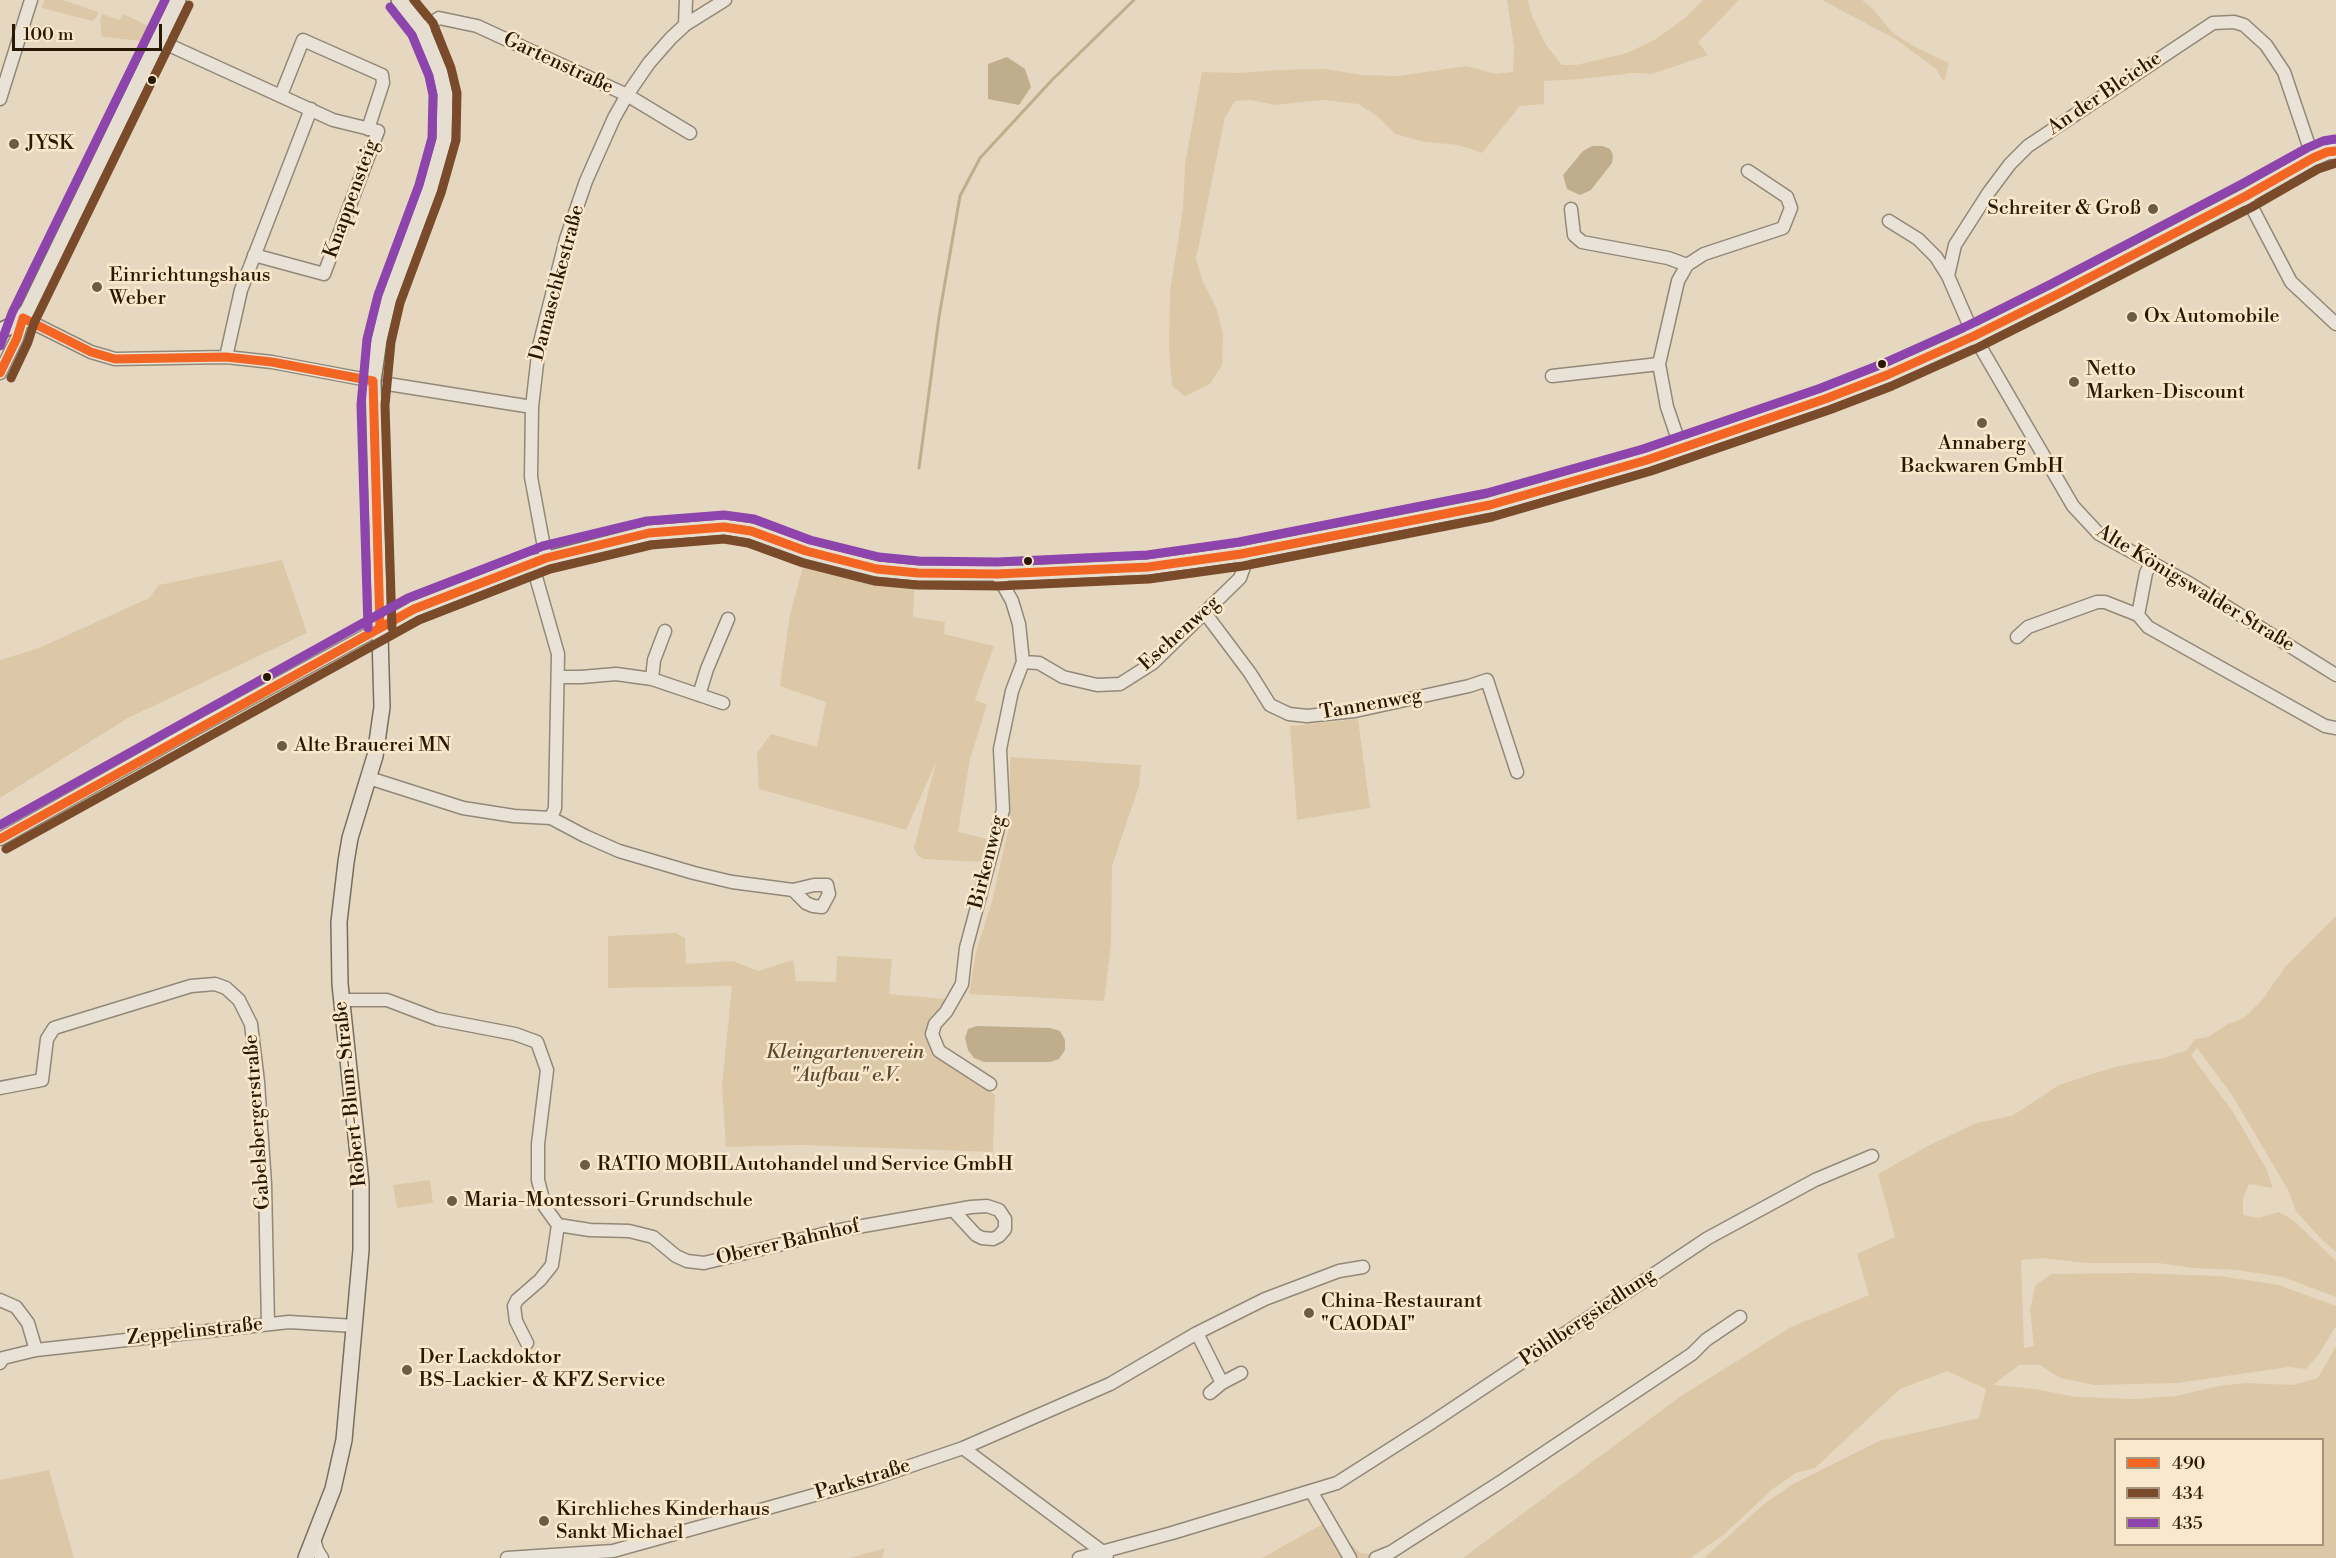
<!DOCTYPE html>
<html>
<head>
<meta charset="utf-8">
<style>
  body { margin:0 }
  #map { position:relative; width:2336px; height:1558px; overflow:hidden; background:#e6d8c0; font-family:"Libre Bodoni",serif }
  canvas { display:block }
  .legend { position:absolute; left:2114px; top:1438px; width:210px; height:108px; box-sizing:border-box; background:#f9e8cc; border:2px solid #a6957c; margin:0; padding:8px 10px; list-style:none; font-size:18px; color:#291904 }
  .legend li { display:flex; align-items:center; gap:12px; height:30px }
  .legend b { width:30px; border:2px solid #a6957c }
  .scale { position:absolute; left:12px; top:24px; width:150px; height:27px; box-sizing:border-box; border:3px solid #291904; border-top:0; padding-left:8px; font-size:18px; line-height:21px; white-space:nowrap; color:#291904; -webkit-text-stroke:4px #f9e8cc; paint-order:stroke }
</style>
</head>
<body>
<div id="map">
<canvas width="2336" height="1558"></canvas>
<ul class="legend">
<li><b style="height:8px;background:#f26522"></b>490</li>
<li><b style="height:8px;background:#7a4b2a"></b>434</li>
<li><b style="height:8px;background:#8e44ad"></b>435</li>
</ul>
<div class="scale">100 m</div>
</div>
<script>
const ctx = document.querySelector('canvas').getContext('2d');
ctx.lineJoin = 'round';
function fill(path, color) { ctx.fillStyle = color; ctx.fill(path, 'evenodd'); }
const toPath = rows => new Path2D(rows.map(r => 'M' + r).join(''));
function stroke(path, color, width, dash) { ctx.strokeStyle = color; ctx.lineWidth = width; ctx.lineCap = dash ? 'butt' : 'round'; ctx.setLineDash(dash || []); ctx.stroke(path); }
function write(font, color, halo, rows, align = 'center') {
  ctx.font = font + ' "Libre Bodoni",serif'; ctx.lineWidth = 5; ctx.setLineDash([]); ctx.textBaseline = 'middle'; ctx.strokeStyle = halo; ctx.fillStyle = color; for (const [text, x, y, turn = 0] of rows) {
    ctx.save(); ctx.translate(x, y); ctx.rotate((+turn || 0) * Math.PI / 180); ctx.textAlign = isNaN(turn) ? turn : align; if (halo) ctx.strokeText(text, 0, 0); ctx.fillText(text, 0, 0); ctx.restore();
  }
}
fill(toPath([
  [44,0,63,0,98,12,98,15,93,21,42,8],
  [1507,0,1528,0,1532,16,1546,45,1562,65,1576,65,1627,53,1656,39,1685,18,1703,0,1739,0,1698,42,1708,55,1652,74,1633,73,1580,79,1544,81,1544,104,1520,106,1482,153,1458,145,1425,142,1395,134,1377,116,1358,104,1323,100,1275,105,1251,100,1235,101,1225,117,1196,259,1203,282,1216,307,1223,333,1222,365,1210,384,1185,396,1172,386,1169,347,1170,291,1183,209,1185,164,1202,72,1240,73,1279,70,1326,69,1362,75,1398,76,1467,66,1496,74,1513,72,1514,47],
  [1822,0,1862,0,1873,9,1893,33,1915,47,1949,63,1944,82,1936,69,1897,40],
  [102,14,120,20,123,14,147,25,149,29,143,41,102,37,100,20],
  [806,556,915,577,913,617,945,622,944,634,994,646,975,700,987,705,970,759,958,832,988,839,980,862,924,859,918,856,914,848,936,762,906,830,759,789,757,753,771,734,817,747,826,702,780,686,790,614],
  [282,560,307,633,128,718,0,798,0,660,39,648,149,598,159,585],
  [1358,719,1370,808,1297,820,1290,726],
  [1010,757,1141,765,1139,786,1112,866,1111,945,1104,1001,969,994,976,952,992,901,1010,822],
  [2336,916,2336,1252,2321,1239,2296,1211,2288,1190,2232,1095,2197,1048,2191,1055,2233,1112,2266,1168,2273,1188,2249,1184,2243,1199,2243,1215,2259,1218,2279,1212,2293,1220,2336,1261,2336,1297,2283,1277,2237,1270,2193,1268,2158,1263,2086,1263,2041,1258,2021,1260,2024,1348,2034,1346,2030,1310,2035,1286,2051,1274,2135,1273,2219,1276,2279,1285,2336,1306,2336,1326,2319,1354,2306,1369,2289,1367,2178,1383,2095,1385,2060,1378,2040,1365,2019,1365,1993,1385,2036,1389,2076,1397,2136,1399,2176,1396,2219,1386,2247,1383,2293,1385,2318,1378,2336,1346,2336,1558,1704,1558,1764,1504,1793,1484,1879,1441,1979,1418,1986,1389,1947,1371,1900,1389,1815,1468,1796,1473,1774,1488,1722,1536,1690,1558,1463,1558,1681,1396,1791,1327,1869,1295,1857,1254,1895,1237,1878,1174,1928,1146,1976,1123,2012,1116,2059,1085,2114,1067,2164,1058,2187,1050,2195,1039,2208,1037,2228,1024,2244,1018,2262,1000,2286,966],
  [2116,1440,2322,1440,2322,1544,2116,1544],
  [676,933,685,938,686,964,733,961,758,971,793,960,796,981,836,982,837,956,892,959,889,994,946,999,932,1024,937,1053,995,1095,993,1152,801,1145,726,1147,722,1086,732,986,608,988,608,936],
  [430,1180,433,1203,397,1208,393,1185],
  [49,1470,74,1558,0,1558,0,1480],
  [1328,1521,1360,1553,1399,1558,1262,1558],
  [885,1548,882,1558,850,1558]
]), '#dcc8a7');
fill(toPath([
  [1007,57,1025,69,1031,87,1019,105,988,99,988,64],
  [1592,146,1603,146,1610,149,1613,155,1612,163,1591,190,1580,195,1567,189,1563,175,1583,151],
  [977,1026,1050,1028,1060,1031,1065,1040,1065,1050,1059,1059,1050,1062,984,1062,974,1058,968,1050,965,1038,968,1029]
]), '#c0ad8c');
stroke(toPath([
  [919,468,939,317,960,196,980,158,1052,80,1134,0]
]), '#c0ad8c', 3);
const minor = toPath([
  [685,25,686,0],
  [422,29,439,18,477,26,627,95,690,133],
  [158,40,333,120,378,131,324,274,254,255],
  [281,95,303,40,382,75,383,83,368,129],
  [0,99,31,0],
  [2313,158,2284,72,2266,45,2244,25,2234,22,2213,23,2028,146,2010,164,1989,192,1955,245,1948,276,1974,336,2073,506,2099,534,2189,583,2336,675],
  [2246,196,2291,282,2336,324],
  [1571,209,1574,235,1582,242,1668,258,1687,265],
  [1889,221,1918,239,1936,257,1948,276],
  [226,357,241,290,311,109],
  [0,373,17,338,23,318,91,352,115,359,226,357,272,362,373,381],
  [1552,376,1659,364],
  [388,384,532,407],
  [1681,448,1667,407,1659,364,1678,281,1687,265,1704,254,1783,228,1791,208,1787,197,1748,171],
  [546,558,531,477,532,407,539,346,566,239,586,181,614,118,627,95,649,63,671,38,685,25,725,0],
  [532,563,558,654,555,808,551,818],
  [2151,563,2146,573,2138,615,2148,627,2325,726,2336,728],
  [1205,613,1250,673,1270,705,1289,714,1307,716,1355,711,1469,686,1487,680,1517,772],
  [2017,637,2028,627,2097,602,2105,602,2138,615],
  [1023,662,1039,663,1063,677,1097,685,1120,684,1153,663,1240,578,1244,567,1241,554],
  [558,677,581,677,616,674,652,679,723,703],
  [652,679,654,660,665,631],
  [699,695,707,669,728,619],
  [369,778,463,808,514,816,551,818,585,836,619,851,694,873,732,882,793,890,814,885,827,885,829,894,822,907,813,906,806,903,793,890],
  [0,839,193,730,380,628],
  [342,1000,387,1000,437,1019,515,1034,537,1042,547,1070,538,1144,538,1180,545,1207,558,1225,590,1230,629,1231,653,1237,676,1256,687,1261,704,1263,840,1230,971,1207,987,1206,999,1210,1005,1219,1005,1229,999,1236,993,1239,982,1238,976,1235,953,1210],
  [990,1084,939,1051,932,1034,935,1024,946,1012,962,984,966,948,1003,810,1000,749,1012,691,1023,662,1019,624,1012,601,997,574],
  [0,1088,42,1080,47,1039,54,1028,191,986,215,984,226,988,239,1000,251,1024,258,1082,265,1184,268,1324],
  [0,1300,16,1307,28,1323,36,1350,289,1322,355,1326],
  [1197,1333,1222,1383],
  [527,1343,516,1321,514,1306,517,1300,540,1280,552,1265,558,1225],
  [0,1363,3,1358,36,1350],
  [1210,1393,1222,1383,1241,1373],
  [963,1448,1107,1555],
  [1311,1491,1350,1558],
  [314,1539,317,1550,322,1558],
  [507,1558,613,1551,872,1479,963,1448,1110,1384,1197,1333,1265,1299,1339,1271,1363,1267],
  [1079,1558,1172,1533,1337,1483,1431,1423,1708,1238,1815,1180,1872,1156],
  [1376,1558,1391,1552,1502,1481,1692,1354,1706,1340,1740,1317]
]);
const major = toPath([
  [0,331,17,323,28,310,178,0],
  [380,628,414,609,532,563,649,533,724,527,751,531,806,551,877,569,918,573,1028,573,1148,567,1241,554,1490,505,1647,460,1825,399,1887,375,1974,336,2056,295,2246,196,2313,158,2327,152,2336,151],
  [306,1558,333,1489,344,1440,361,1250,361,1183,340,984,339,922,346,862,350,838,375,756,382,707,373,381,379,340,389,299,430,189,444,140,445,94,440,72,422,29,399,0]
]);
stroke(minor, '#928878', 15);
stroke(major, '#776e5f', 18);
stroke(minor, '#e9e2d7', 12);
stroke(major, '#e6ded0', 15);
stroke(toPath([
  [23,318,91,352,115,359,226,357,272,362,373,381],
  [0,373,17,338,23,318],
  [373,381,380,628],
  [0,839,414,609,546,558,649,533,724,527,751,531,806,551,877,569,918,573,997,574,1148,567,1241,554,1490,505,1647,460,1825,399,1887,375,1974,336,2056,295,2246,196,2313,158,2327,152,2336,151]
]), '#f26522', 9);
stroke(toPath([
  [11,378,28,342,34,323,189,5],
  [392,628,385,405,391,342,400,303,441,193,456,140,457,93,451,68,433,23,414,0],
  [6,849,419,620,550,569,651,545,724,539,748,543,803,563,874,581,917,585,998,586,1149,579,1243,566,1492,517,1651,471,1829,410,1892,386,1979,347,2061,306,2252,207,2318,169,2336,163]
]), '#7a4b2a', 9);
stroke(toPath([
  [0,346,12,313,165,0],
  [368,628,361,405,367,339,378,295,419,185,432,138,433,95,429,76,412,35,390,7],
  [0,825,408,598,543,546,647,521,724,515,754,519,810,540,879,557,919,561,997,562,1147,555,1239,542,1487,493,1643,449,1821,388,1882,364,1969,325,2051,284,2240,185,2307,148,2323,141,2335,139]
]), '#8e44ad', 9);
for (const [x, y, r, color] of [
  [152,80,5,"#291904"],
  [14,144,6,"#6b5c46"],
  [2153,209,6,"#6b5c46"],
  [97,287,6,"#6b5c46"],
  [2132,317,6,"#6b5c46"],
  [1882,364,5,"#291904"],
  [2074,382,6,"#6b5c46"],
  [1982,423,6,"#6b5c46"],
  [1028,561,5,"#291904"],
  [267,677,5,"#291904"],
  [282,746,6,"#6b5c46"],
  [585,1165,6,"#6b5c46"],
  [452,1201,6,"#6b5c46"],
  [1309,1313,6,"#6b5c46"],
  [407,1370,6,"#6b5c46"],
  [544,1521,6,"#6b5c46"]
]) { const dot = new Path2D(); dot.arc(x, y, r, 0, 2 * Math.PI); ctx.fillStyle = color; ctx.fill(dot); stroke(dot, '#f9e8cc', 2); }
write('20px', '#291904', '#f9e8cc', [
  ["Gartenstraße",558,64,25],
  ["An der Bleiche",2105,94,-34],
  ["Knappensteig",352,199,-70],
  ["Damaschkestraße",558,283,-75],
  ["Alte Königswalder Straße",2195,589,31],
  ["Eschenweg",1180,634,-42],
  ["Tannenweg",1371,705,-10],
  ["Birkenweg",988,862,-76],
  ["Robert-Blum-Straße",351,1094,-96],
  ["Gabelsbergerstraße",258,1122,-94],
  ["Oberer Bahnhof",788,1243,-13],
  ["Pöhlbergsiedlung",1588,1318,-34],
  ["Zeppelinstraße",195,1332,-6],
  ["Parkstraße",863,1480,-17]
]);
write('20px', '#291904', '#f9e8cc', [
  ["JYSK",26,144],
  ["Schreiter & Groß",2141,209,"right"],
  ["Einrichtungshaus",109,276],
  ["Weber",109,299],
  ["Ox Automobile",2144,317],
  ["Netto",2086,370],
  ["Marken-Discount",2086,393],
  ["Annaberg",1982,444,"center"],
  ["Backwaren GmbH",1982,467,"center"],
  ["Alte Brauerei MN",294,746],
  ["RATIO MOBILAutohandel und Service GmbH",597,1165],
  ["Maria-Montessori-Grundschule",464,1201],
  ["China-Restaurant",1321,1302],
  ["\"CAODAI\"",1321,1325],
  ["Der Lackdoktor",419,1358],
  ["BS-Lackier- & KFZ Service",419,1381],
  ["Kirchliches Kinderhaus",556,1510],
  ["Sankt Michael",556,1533]
], 'left');
write('italic 20px', '#5c4a2f', '#f9e8cc', [
  ["Kleingartenverein",845,1053],
  ["\"Aufbau\" e.V.",845,1076]
]);
</script>
</body>
</html>
